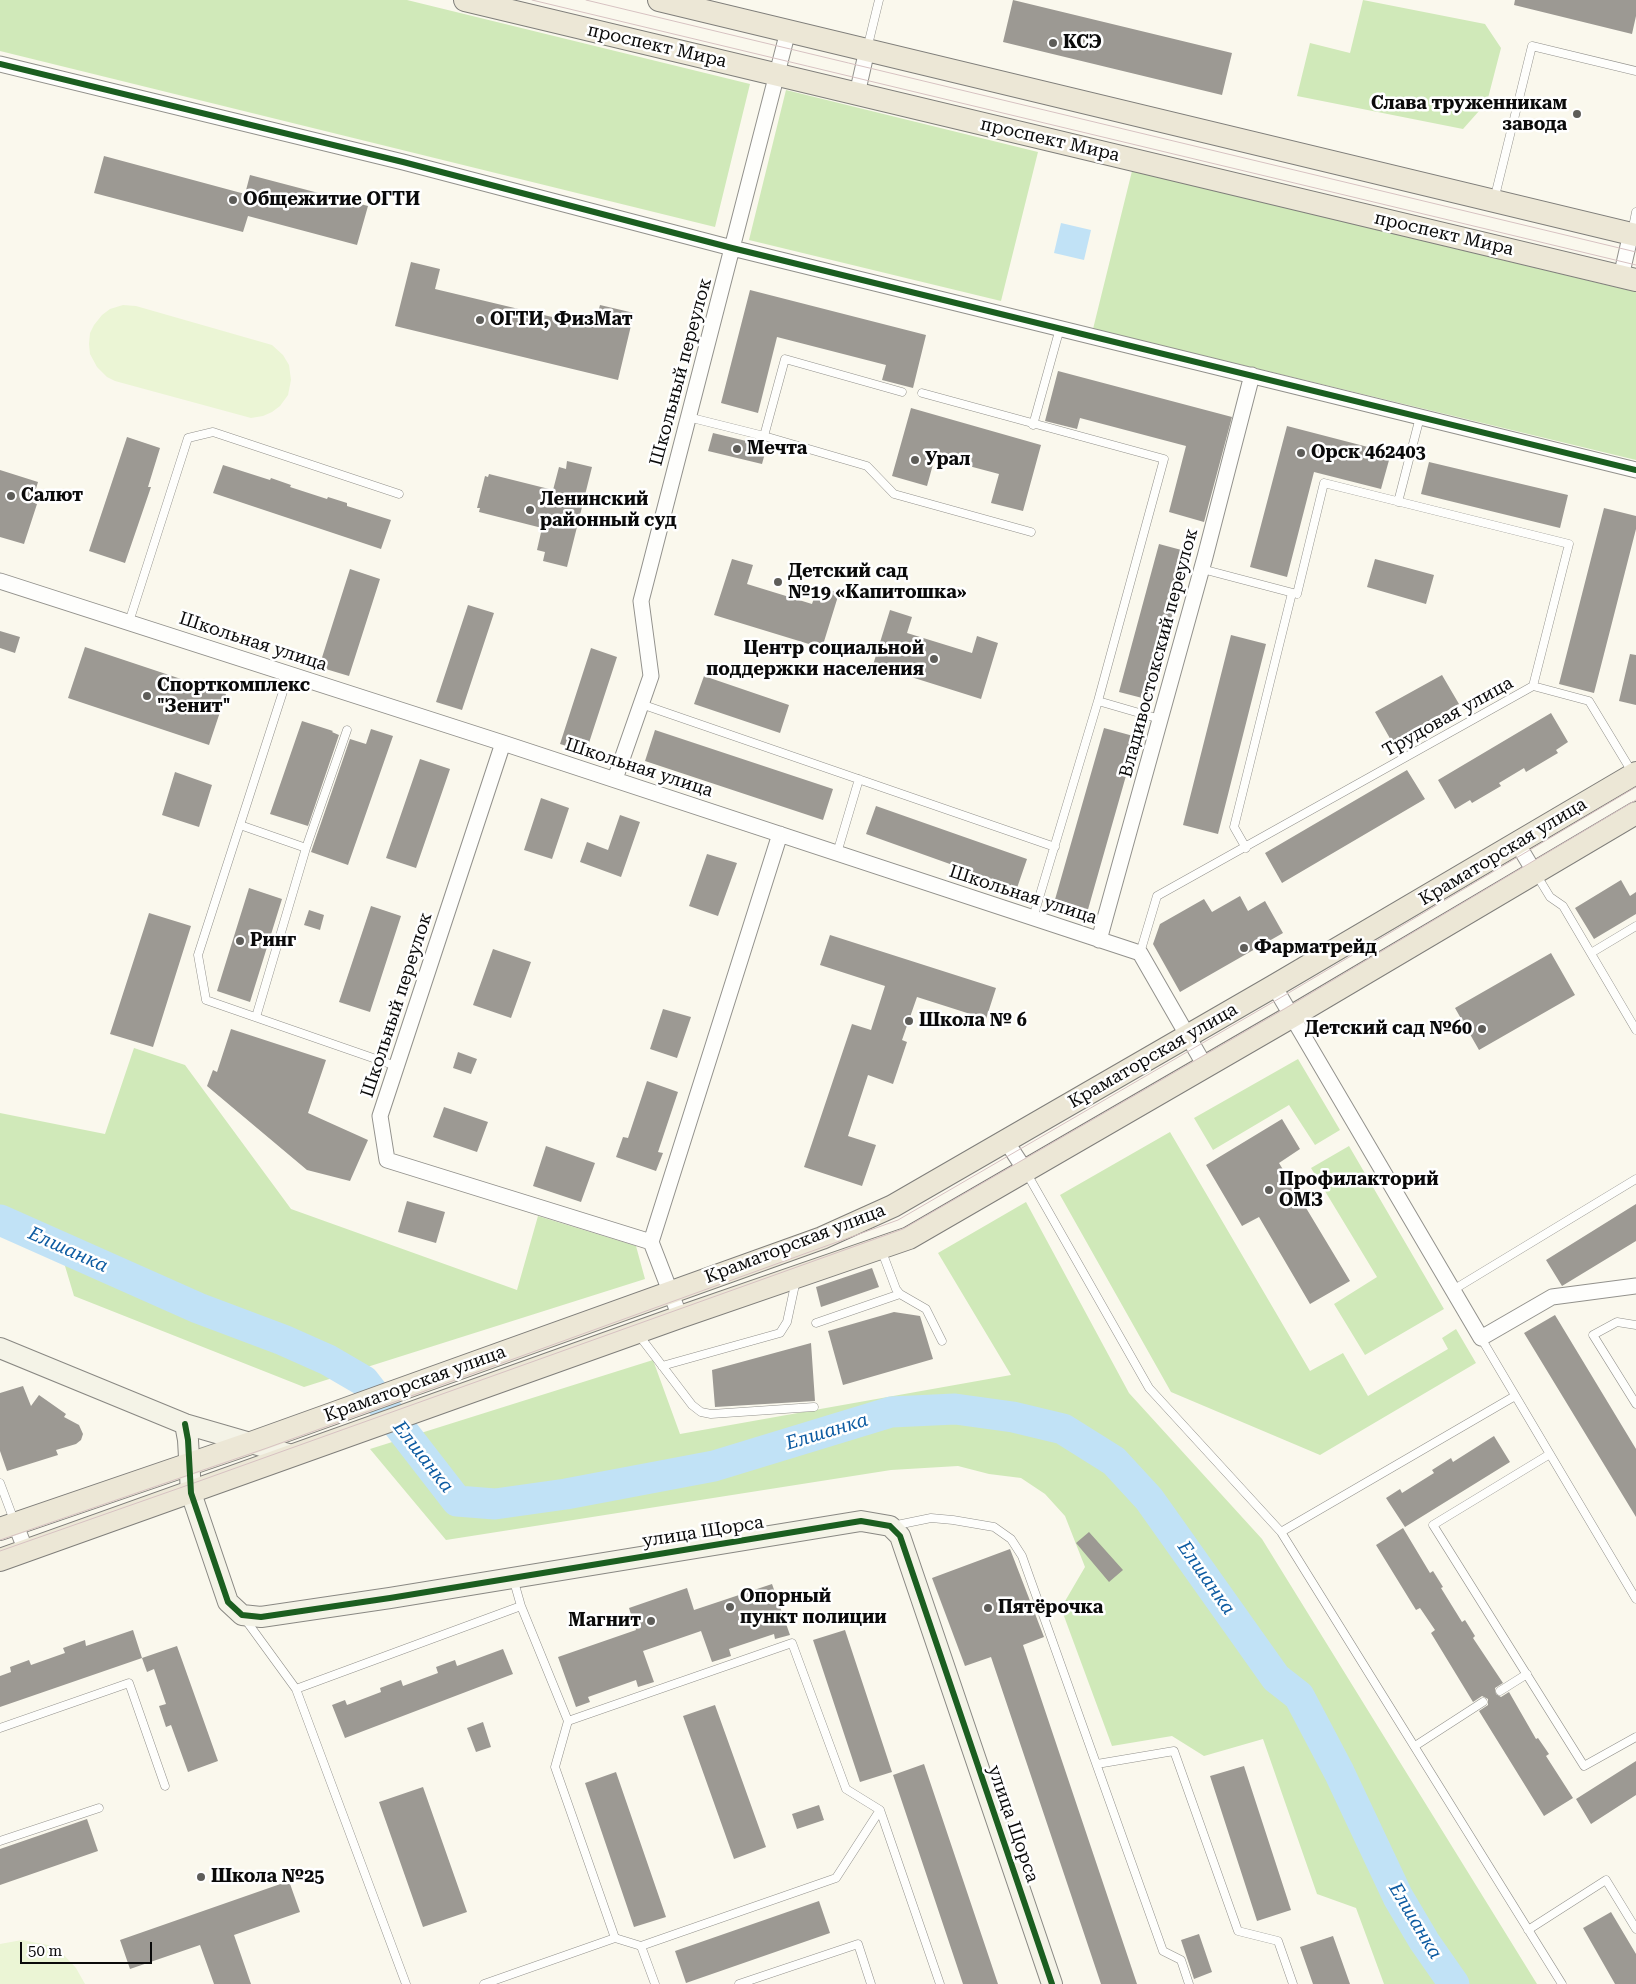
<!DOCTYPE html>
<html>
<head>
<meta charset="utf-8">
<style>
  body { margin:0 }
  #map { position:relative; width:1636px; height:1984px; overflow:hidden; background:#faf8ed; font-family:"Roboto Serif",serif }
  canvas { display:block }
  .scale { position:absolute; left:20px; top:1942px; width:132px; height:22px; box-sizing:border-box; border:2px solid #0a0a0a; border-top:0; padding-left:6px; font-size:15px; line-height:18px; white-space:nowrap; color:#0a0a0a; -webkit-text-stroke:4px #fff; paint-order:stroke }
</style>
</head>
<body>
<div id="map">
<canvas width="1636" height="1984"></canvas>
<div class="scale">50 m</div>
</div>
<script>
const ctx = document.querySelector('canvas').getContext('2d');
ctx.lineJoin = 'round';
function fill(path, color) { ctx.fillStyle = color; ctx.fill(path, 'evenodd'); }
const toPath = rows => new Path2D(rows.map(r => 'M' + r).join(''));
function stroke(path, color, width, dash) { ctx.strokeStyle = color; ctx.lineWidth = width; ctx.lineCap = dash ? 'butt' : 'round'; ctx.setLineDash(dash || []); ctx.stroke(path); }
function write(font, color, halo, rows, align = 'center') {
  ctx.font = font + ' "Roboto Serif",serif'; ctx.lineWidth = 5; ctx.setLineDash([]); ctx.textBaseline = 'middle'; ctx.strokeStyle = halo; ctx.fillStyle = color; for (const [text, x, y, turn = 0] of rows) {
    ctx.save(); ctx.translate(x, y); ctx.rotate((+turn || 0) * Math.PI / 180); ctx.textAlign = isNaN(turn) ? turn : align; if (halo) ctx.strokeText(text, 0, 0); ctx.fillText(text, 0, 0); ctx.restore();
  }
}
fill(toPath([
  [0,0,407,0,750,84,715,227,0,51],
  [1363,0,1485,24,1501,48,1487,102,1463,129,1297,96,1310,43,1350,53],
  [786,90,1038,152,1001,301,749,240],
  [1132,171,1636,292,1636,460,1093,329],
  [134,1048,185,1065,291,1209,517,1290,538,1216,636,1246,645,1279,304,1387,74,1296,62,1256,0,1232,0,1113,105,1134],
  [1298,1059,1340,1130,1315,1145,1289,1105,1213,1150,1194,1118],
  [1170,1132,1310,1371,1343,1353,1368,1396,1448,1349,1442,1338,1456,1329,1476,1363,1320,1455,1171,1392,1060,1195],
  [1349,1146,1444,1309,1365,1355,1334,1304,1377,1277,1311,1168],
  [1026,1202,1129,1393,1262,1539,1537,1984,1384,1984,1356,1908,1317,1894,1263,1739,1204,1756,1172,1736,1112,1746,1061,1608,1085,1567,1065,1516,1045,1494,1021,1478,989,1474,958,1466,891,1470,446,1540,370,1449,653,1360,680,1434,1011,1375,938,1253]
]), '#d0e9b9');
fill(toPath([
  [123,305,136,306,272,345,283,355,289,365,291,380,288,395,280,406,272,412,263,416,251,418,115,381,107,377,97,367,90,354,89,344,90,333,94,325,102,315,110,309],
  [22,1940,48,1945,62,1953,76,1968,85,1984,0,1984,0,1944]
]), '#ebf5d5');
fill(toPath([
  [1061,223,1091,230,1084,260,1054,253]
]), '#c1e2f6');
stroke(toPath([
  [0,1220,198,1308,283,1340,328,1360,364,1381,457,1501,495,1504,566,1494,714,1466,891,1412,955,1409,1013,1417,1063,1429,1114,1461,1149,1499,1276,1678,1299,1696,1339,1772,1398,1897,1424,1941,1454,1984]
]), '#c1e2f6', 31);
fill(toPath([
  [1013,0,1232,53,1222,95,1003,42],
  [1515,0,1636,0,1636,16,1632,34,1514,5],
  [104,156,245,194,250,175,368,206,357,245,248,216,243,232,94,193],
  [411,262,440,269,435,289,594,327,600,305,634,313,618,380,395,326],
  [750,290,926,335,913,388,882,380,886,365,777,337,758,413,721,403],
  [1058,371,1232,417,1204,522,1169,512,1186,446,1080,418,1077,429,1045,421],
  [911,408,1041,445,1023,511,991,503,999,474,935,457,927,486,892,476],
  [1287,426,1391,453,1381,489,1314,472,1287,577,1250,567],
  [713,433,767,446,762,464,708,451],
  [127,437,160,448,148,487,151,487,125,563,89,551],
  [567,461,592,467,567,567,543,561,545,552,537,550,542,528,479,512,480,508,477,508,485,476,488,477,489,474,553,490,559,467,566,469],
  [1429,462,1568,495,1560,528,1421,494],
  [223,465,270,480,271,478,291,485,290,487,327,499,328,497,347,503,347,506,391,520,381,549,213,493],
  [0,470,38,482,32,502,37,504,24,544,0,537],
  [1604,508,1636,516,1636,529,1594,693,1559,684],
  [1159,544,1189,552,1150,700,1119,692],
  [732,559,753,565,747,584,812,604,818,586,839,593,822,648,714,615],
  [1375,559,1434,575,1426,604,1367,587],
  [350,569,380,579,349,676,319,667],
  [468,605,494,613,462,710,436,702],
  [890,610,912,617,907,633,972,653,977,636,998,643,981,699,873,665],
  [0,631,20,637,15,653,0,648],
  [1231,635,1266,644,1218,834,1183,825],
  [85,647,226,694,209,745,68,698],
  [591,648,617,657,586,752,560,744],
  [1630,654,1636,655,1636,705,1619,701],
  [1442,675,1459,704,1392,742,1375,712],
  [704,676,789,705,780,733,694,704],
  [1551,713,1568,742,1556,750,1558,753,1526,772,1524,768,1499,783,1501,786,1472,803,1470,800,1455,809,1438,780],
  [302,721,333,731,332,732,339,735,308,826,270,814],
  [1104,728,1137,737,1087,913,1054,903],
  [371,729,393,736,348,865,311,852,350,739,366,744],
  [655,730,833,789,823,820,645,761],
  [420,759,450,769,416,868,386,858],
  [1407,770,1425,799,1282,883,1265,853],
  [175,772,212,785,199,827,162,815],
  [541,798,569,808,552,859,524,850],
  [876,806,1027,859,1017,888,866,834],
  [620,815,640,822,621,877,580,862,587,842,608,850],
  [707,854,737,863,718,916,689,906],
  [1621,880,1630,896,1636,892,1636,914,1594,939,1575,908],
  [249,888,282,899,250,1002,217,991],
  [1240,896,1248,911,1265,901,1283,933,1180,992,1153,944,1160,924,1204,899,1212,912],
  [371,906,401,916,370,1012,339,1002],
  [309,910,324,915,320,930,304,925],
  [149,913,191,926,153,1047,110,1034],
  [830,935,996,988,986,1019,917,997,902,1040,907,1042,893,1084,868,1075,848,1136,876,1145,862,1186,804,1167,852,1024,871,1030,885,986,820,965],
  [493,949,531,962,511,1018,473,1005],
  [1551,953,1575,995,1479,1050,1455,1008],
  [663,1009,691,1017,677,1058,650,1049],
  [231,1029,326,1060,308,1113,368,1140,350,1181,307,1170,207,1086,213,1070,217,1072],
  [458,1052,477,1059,471,1074,453,1068],
  [647,1081,678,1092,658,1152,663,1153,656,1171,616,1157,623,1137,628,1138],
  [444,1107,488,1122,477,1152,433,1137],
  [1282,1119,1300,1149,1279,1163,1350,1281,1310,1304,1259,1217,1242,1226,1206,1165],
  [546,1146,595,1163,581,1202,533,1186],
  [407,1201,445,1212,436,1243,398,1232],
  [1636,1204,1636,1241,1562,1286,1546,1260],
  [872,1268,879,1287,821,1307,816,1287],
  [894,1312,920,1316,933,1359,843,1385,828,1331],
  [1555,1315,1636,1449,1636,1517,1524,1333],
  [811,1343,815,1401,715,1407,712,1370],
  [23,1386,31,1406,39,1395,66,1414,64,1417,79,1425,83,1434,81,1440,76,1444,56,1450,58,1455,7,1471,0,1451,0,1393],
  [1494,1436,1510,1462,1405,1527,1386,1498,1400,1489,1402,1493,1434,1473,1432,1470,1451,1458,1453,1462],
  [1403,1528,1430,1573,1433,1571,1443,1587,1441,1588,1462,1622,1465,1620,1475,1636,1473,1638,1503,1683,1495,1688,1496,1694,1501,1697,1509,1692,1536,1739,1538,1738,1549,1754,1546,1756,1573,1798,1544,1816,1479,1711,1488,1705,1488,1699,1482,1696,1473,1702,1431,1633,1435,1630,1420,1608,1416,1610,1376,1545],
  [1089,1532,1123,1570,1109,1582,1076,1543],
  [1010,1549,1044,1637,1023,1645,1137,1984,1101,1984,991,1657,965,1666,932,1578],
  [772,1584,790,1635,775,1639,774,1634,729,1649,731,1656,712,1662,701,1631,643,1651,654,1682,638,1687,636,1680,588,1697,590,1702,576,1707,558,1657,636,1630,629,1608,687,1588,694,1610],
  [133,1630,142,1658,0,1707,0,1676,11,1672,10,1667,29,1660,31,1665,65,1653,63,1648,85,1640,86,1646],
  [845,1630,892,1772,860,1782,813,1640],
  [177,1646,218,1761,188,1772,171,1725,166,1727,159,1706,166,1704,154,1669,147,1672,142,1658],
  [503,1649,513,1674,345,1738,332,1705,345,1700,347,1705,381,1692,380,1688,401,1680,403,1686,438,1673,436,1667,455,1660,457,1666],
  [715,1705,766,1847,734,1859,683,1716],
  [483,1722,491,1747,476,1752,467,1728],
  [1636,1761,1636,1795,1591,1824,1576,1799],
  [924,1764,998,1984,963,1984,893,1775],
  [1244,1766,1291,1910,1257,1921,1210,1776],
  [616,1772,666,1917,634,1927,585,1783],
  [423,1787,467,1912,423,1927,379,1802],
  [819,1805,824,1820,797,1829,792,1814],
  [87,1819,98,1851,0,1885,0,1849],
  [289,1881,300,1912,234,1935,251,1984,214,1984,200,1945,130,1969,120,1940],
  [819,1901,830,1933,686,1983,675,1951],
  [1611,1912,1636,1954,1636,1984,1615,1984,1583,1928],
  [1199,1934,1212,1972,1194,1979,1181,1940],
  [1333,1936,1350,1984,1313,1984,1300,1947]
]), '#9c9993');
const lane = toPath([
  [867,49,879,0],
  [1494,200,1532,46,1636,71],
  [1632,232,1636,212],
  [902,392,785,359,764,436,867,466,894,494,1031,532],
  [922,393,1164,459,1098,701],
  [688,417,764,436],
  [1033,425,1060,328],
  [1398,502,1420,417],
  [129,622,188,438,213,432,399,494],
  [289,673,198,955,206,1000,396,1066],
  [1533,686,1589,701,1632,772],
  [641,704,1055,847],
  [240,825,306,848],
  [1246,848,1234,827,1292,593],
  [837,853,859,779],
  [1536,874,1550,897,1563,906,1636,1030],
  [1033,918,1098,701,1160,719],
  [1140,953,1157,896,1533,686,1569,544,1324,483,1297,594,1202,569],
  [1591,953,1636,926],
  [256,1017,306,848,347,730],
  [1026,1172,1149,1388,1281,1532,1562,1984],
  [1453,1290,1636,1179],
  [900,1294,926,1309,942,1341],
  [816,1323,900,1294,896,1289,881,1249],
  [1636,1325,1617,1322,1593,1335,1636,1404],
  [638,1334,692,1405,701,1412,711,1414,814,1407],
  [1481,1338,1636,1599],
  [662,1366,780,1333,787,1322,796,1280],
  [1550,1454,1433,1525,1584,1766,1636,1737],
  [0,1483,15,1523],
  [892,1526,931,1518,953,1520,994,1527,1011,1539,1022,1556,1163,1951,1181,1960,1189,1984],
  [1281,1532,1515,1396],
  [513,1578,521,1606,568,1721],
  [245,1619,296,1689,406,1984],
  [296,1689,521,1606],
  [1500,1691,1527,1674],
  [0,1728,129,1683,165,1786],
  [1415,1746,1483,1702],
  [1097,1764,1174,1751,1238,1931,1278,1941,1293,1984],
  [0,1841,99,1808],
  [1528,1930,1606,1880,1636,1929],
  [615,1938,555,1767,568,1721,792,1643,846,1789,880,1810,940,1984],
  [641,1946,655,1984],
  [484,1984,615,1938,641,1946,836,1878,880,1810],
  [739,1984,858,1944,871,1984]
]);
const street = toPath([
  [0,64,403,162,732,248,1636,470],
  [857,94,867,50],
  [1621,277,1631,233],
  [0,581,503,743,1140,953,1205,1066],
  [503,743,380,1116,387,1160,651,1242],
  [615,779,651,676,641,601,788,31],
  [1517,843,1535,873],
  [1099,940,1205,557,1252,375],
  [1274,986,1481,1338,1552,1297,1636,1286],
  [1006,1141,1025,1170],
  [680,1317,651,1242,780,834],
  [15,1523,26,1551]
]);
const secondary = toPath([
  [0,1348,185,1424,292,1455],
  [185,1424,188,1440,191,1493,228,1602,242,1615,261,1617,390,1598,861,1521,890,1526,900,1536,1052,1984]
]);
const primary = toPath([
  [465,0,1636,280],
  [659,0,1636,235],
  [0,1529,251,1443,822,1238,893,1206,1274,986,1636,773],
  [0,1560,680,1317,909,1238,1291,1017,1636,813]
]);
stroke(lane, '#92918c', 9);
stroke(street, '#92918c', 17);
stroke(secondary, '#898883', 22);
stroke(primary, '#7f7e7a', 24);
stroke(lane, '#fefefc', 8);
stroke(street, '#fefefc', 15);
stroke(secondary, '#f4f3e7', 20);
stroke(primary, '#ece7d6', 22);
stroke(toPath([
  [532,0,1636,265],
  [586,0,1636,252],
  [0,1540,267,1448,898,1220,1280,998,1636,787],
  [0,1551,191,1484,903,1229,1286,1008,1636,800]
]), '#d7c2c2', 1);
stroke(toPath([
  [0,64,403,162,732,248,1636,470],
  [185,1424,188,1440,191,1493,228,1602,242,1615,261,1617,390,1598,861,1521,890,1526,900,1536,1052,1984]
]), '#1b5e20', 6);
for (const [x, y, r, color] of [
  [1053,43,5,"#5e5d59"],
  [1577,114,5,"#5e5d59"],
  [233,200,5,"#5e5d59"],
  [480,320,5,"#5e5d59"],
  [737,449,5,"#5e5d59"],
  [1301,453,5,"#5e5d59"],
  [915,460,5,"#5e5d59"],
  [11,496,5,"#5e5d59"],
  [530,510,5,"#5e5d59"],
  [778,582,5,"#5e5d59"],
  [934,659,5,"#5e5d59"],
  [147,696,5,"#5e5d59"],
  [240,941,5,"#5e5d59"],
  [1244,948,5,"#5e5d59"],
  [909,1021,5,"#5e5d59"],
  [1482,1029,5,"#5e5d59"],
  [1269,1190,5,"#5e5d59"],
  [730,1607,5,"#5e5d59"],
  [988,1608,5,"#5e5d59"],
  [651,1621,5,"#5e5d59"],
  [201,1877,5,"#5e5d59"]
]) { const dot = new Path2D(); dot.arc(x, y, r, 0, 2 * Math.PI); ctx.fillStyle = color; ctx.fill(dot); stroke(dot, '#fff', 2); }
write('bold 18px', '#0a0a0a', '#fff', [
  ["КСЭ",1063,43],
  ["Слава труженникам",1567,104,"right"],
  ["завода",1567,125,"right"],
  ["Общежитие ОГТИ",243,200],
  ["ОГТИ, ФизМат",490,320],
  ["Мечта",747,449],
  ["Орск 462403",1311,453],
  ["Урал",925,460],
  ["Салют",21,496],
  ["Ленинский",540,500],
  ["районный суд",540,521],
  ["Детский сад",788,572],
  ["№19 «Капитошка»",788,593],
  ["Центр социальной",924,649,"right"],
  ["поддержки населения",924,670,"right"],
  ["Спорткомплекс",157,686],
  ["\"Зенит\"",157,707],
  ["Ринг",250,941],
  ["Фарматрейд",1254,948],
  ["Школа № 6",919,1021],
  ["Детский сад №60",1472,1029,"right"],
  ["Профилакторий",1279,1180],
  ["ОМЗ",1279,1201],
  ["Опорный",740,1597],
  ["пункт полиции",740,1618],
  ["Пятёрочка",998,1608],
  ["Магнит",641,1621,"right"],
  ["Школа №25",211,1877]
], 'left');
write('18px', '#0a0a0a', '#fff', [
  ["проспект Мира",657,46,13],
  ["проспект Мира",1050,140,13],
  ["проспект Мира",1444,234,13],
  ["Школьный переулок",681,372,-75],
  ["Школьная улица",253,642,18],
  ["Владивостокский переулок",1159,653,-75],
  ["Трудовая улица",1448,717,-29],
  ["Школьная улица",639,768,18],
  ["Краматорская улица",1503,852,-31],
  ["Школьная улица",1023,895,18],
  ["Школьный переулок",397,1005,-72],
  ["Краматорская улица",1153,1056,-30],
  ["Краматорская улица",795,1244,-21],
  ["Краматорская улица",415,1384,-20],
  ["улица Щорса",703,1532,-9],
  ["улица Щорса",1013,1824,71]
]);
write('italic 19px', '#0e5ca2', '#fff', [
  ["Елшанка",68,1250,24],
  ["Елшанка",827,1432,-17],
  ["Елшанка",423,1457,52],
  ["Елшанка",1206,1578,55],
  ["Елшанка",1415,1921,59]
]);
</script>
</body>
</html>
